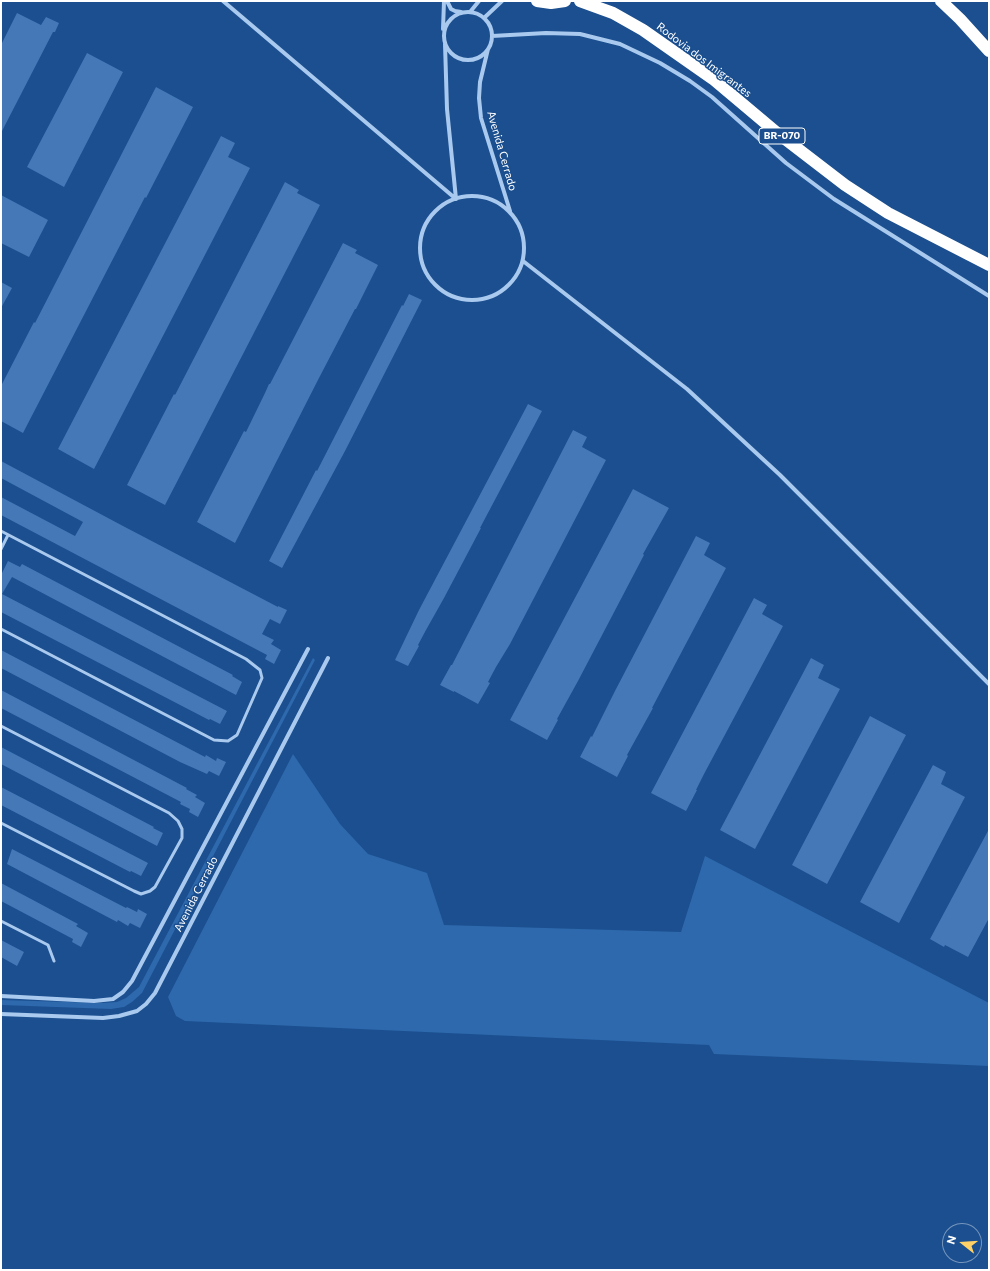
<!DOCTYPE html>
<html>
<head>
<meta charset="utf-8">
<style>
  body { margin:0 }
  #map { position:relative; width:990px; height:1271px; overflow:hidden; background:#1b4f8f; font-family:Commissioner,sans-serif }
  canvas { display:block }
  .frame { position:absolute; inset:0; border:2px solid #fff; pointer-events:none }
  .north { position:absolute; left:942px; top:1223px; width:40px; height:40px; box-sizing:border-box; background:#1b4f8f; border:1px solid #7695bc; border-radius:50%; rotate:287deg; font-size:11px; font-weight:700; line-height:16px; text-align:center; color:#fff }
  .north::after { content:''; display:block; margin:auto; width:14px; height:18px; background:#ffd166; clip-path:polygon(50% 0,100% 100%,50% 72%,0 100%) }
</style>
</head>
<body>
<div id="map">
<canvas width="990" height="1271"></canvas>
<div class="frame"></div>
<div class="north">N</div>
</div>
<script>
const ctx = document.querySelector('canvas').getContext('2d');
ctx.lineJoin = 'round';
function fill(path, color) { ctx.fillStyle = color; ctx.fill(path, 'evenodd'); }
const toPath = rows => new Path2D(rows.map(r => 'M' + r).join(''));
function stroke(path, color, width, dash) { ctx.strokeStyle = color; ctx.lineWidth = width; ctx.lineCap = dash ? 'butt' : 'round'; ctx.setLineDash(dash || []); ctx.stroke(path); }
function write(font, color, halo, rows, align = 'center') {
  ctx.font = font + ' Commissioner,sans-serif'; ctx.lineWidth = 3; ctx.setLineDash([]); ctx.textBaseline = 'middle'; ctx.strokeStyle = halo; ctx.fillStyle = color; for (const [text, x, y, turn = 0] of rows) {
    ctx.save(); ctx.translate(x, y); ctx.rotate((+turn || 0) * Math.PI / 180); ctx.textAlign = isNaN(turn) ? turn : align; if (halo) ctx.strokeText(text, 0, 0); ctx.fillText(text, 0, 0); ctx.restore();
  }
}
fill(toPath([
  [313,658,315,660,142,993,132,1002,124,1007,111,1009,1,1005,1,1000,102,1003,117,1002,126,998,139,987],
  [293,754,340,824,368,854,427,873,444,925,681,932,705,856,989,1003,989,1066,714,1054,709,1045,185,1021,176,1016,168,997]
]), '#2e69ad');
fill(toPath([
  [17,13,41,25,46,17,59,23,55,32,53,32,1,133,1,45],
  [87,53,123,72,64,187,27,167],
  [156,87,193,107,146,198,145,197,23,433,1,421,1,386,34,322,35,323],
  [221,136,235,143,228,157,250,168,94,469,58,449],
  [285,182,299,190,297,193,320,205,165,505,127,485,174,394,175,395],
  [1,195,48,220,29,257,1,243],
  [343,243,357,250,355,253,378,265,356,309,355,309,319,378,235,543,197,522,244,431,246,432,265,393,269,384,270,384],
  [1,282,12,288,1,308],
  [409,294,422,300,345,451,282,568,269,561,316,470,317,471,402,305,403,306],
  [528,404,542,411,480,528,481,528,444,598,426,630,418,645,419,646,408,666,395,660,419,610],
  [573,430,587,437,582,447,606,460,510,644,496,667,488,682,490,683,478,704,454,691,454,692,440,685,451,665,452,665],
  [1,461,123,526,278,607,278,606,287,610,280,624,270,619,262,634,274,640,271,644,281,650,274,664,265,659,267,655,1,515,1,497,75,536,83,522,1,478],
  [633,489,669,508,643,554,644,555,578,681,557,719,558,720,547,740,510,720],
  [696,536,710,543,704,555,726,568,652,708,653,708,648,717,627,755,628,756,617,777,580,757,591,736,592,737,616,689],
  [8,561,20,567,22,564,233,675,232,676,242,682,236,695,12,577,2,594,227,711,220,724,210,719,209,720,1,612,1,575],
  [754,598,767,605,762,614,783,626,704,774,696,790,697,790,686,811,651,793],
  [1,650,205,757,206,755,216,761,217,758,226,762,219,776,209,771,207,774,180,762,1,668],
  [811,658,824,665,818,678,840,689,755,849,720,830],
  [1,690,187,788,186,789,197,795,195,797,205,803,198,817,189,812,190,809,180,804,181,802,1,708],
  [870,716,906,735,827,884,792,865],
  [1,747,154,827,153,828,163,833,157,846,1,764],
  [933,765,946,772,941,784,965,797,899,923,860,902],
  [1,787,148,863,141,876,131,871,130,872,1,805],
  [989,829,989,918,968,957,945,945,944,947,930,939],
  [12,849,126,908,127,907,137,912,138,909,147,914,140,928,130,923,128,926,118,920,117,922,7,864],
  [1,883,78,924,76,926,88,933,81,947,72,942,73,939,1,901],
  [1,940,24,952,17,966,1,957]
]), '#4478b7');
stroke(toPath([
  [1,531,246,659,260,670,262,678,237,735,228,741,214,740,1,629],
  [1,549,8,535],
  [1,726,169,813,178,821,182,829,182,838,155,887,150,891,141,894,134,891,1,823],
  [1,921,48,945,54,961]
]), '#a9c9ee', 3);
stroke(toPath([
  [223,1,456,199],
  [447,1,451,9,455,11,461,12],
  '444 36a24 24 0 1 1 48 0a24 24 0 1 1-48 0Z',
  [470,12,479,1],
  [484,18,502,1],
  [443,29,444,1],
  [492,36,546,33,580,34,620,44,660,63,690,81,712,97,786,163,834,199,989,296],
  [445,44,447,109,456,199],
  [488,49,480,82,479,98,481,118,510,211],
  '420 248a52 52 0 1 1 104 0a52 52 0 1 1-104 0Z',
  [523,261,687,389,780,475,989,684],
  [1,996,94,1001,113,999,123,992,132,981,308,649],
  [1,1014,103,1018,119,1016,137,1011,146,1004,155,993,328,658]
]), '#a9c9ee', 4);
stroke(toPath([
  [537,1,551,3,565,1],
  [580,1,613,13,643,30,713,79,776,132,845,185,888,213,989,265],
  [941,1,960,19,989,51]
]), '#fff', 12);
for (const [x, y, w] of [
  [782,136,46]
]) { const box = new Path2D(); box.roundRect(x - w / 2, y - 8, w, 16, 3); ctx.fillStyle = '#1b4f8f'; ctx.fill(box); stroke(box, '#fff', 1); }
write('bold 10px', '#fff', null, [
  ["BR-070",782,136]
]);
write('11px', '#fff', '#1b4f8f', [
  ["Rodovia dos Imigrantes",704,60,37],
  ["Avenida Cerrado",502,151,74],
  ["Avenida Cerrado",196,894,-63]
]);
</script>
</body>
</html>
